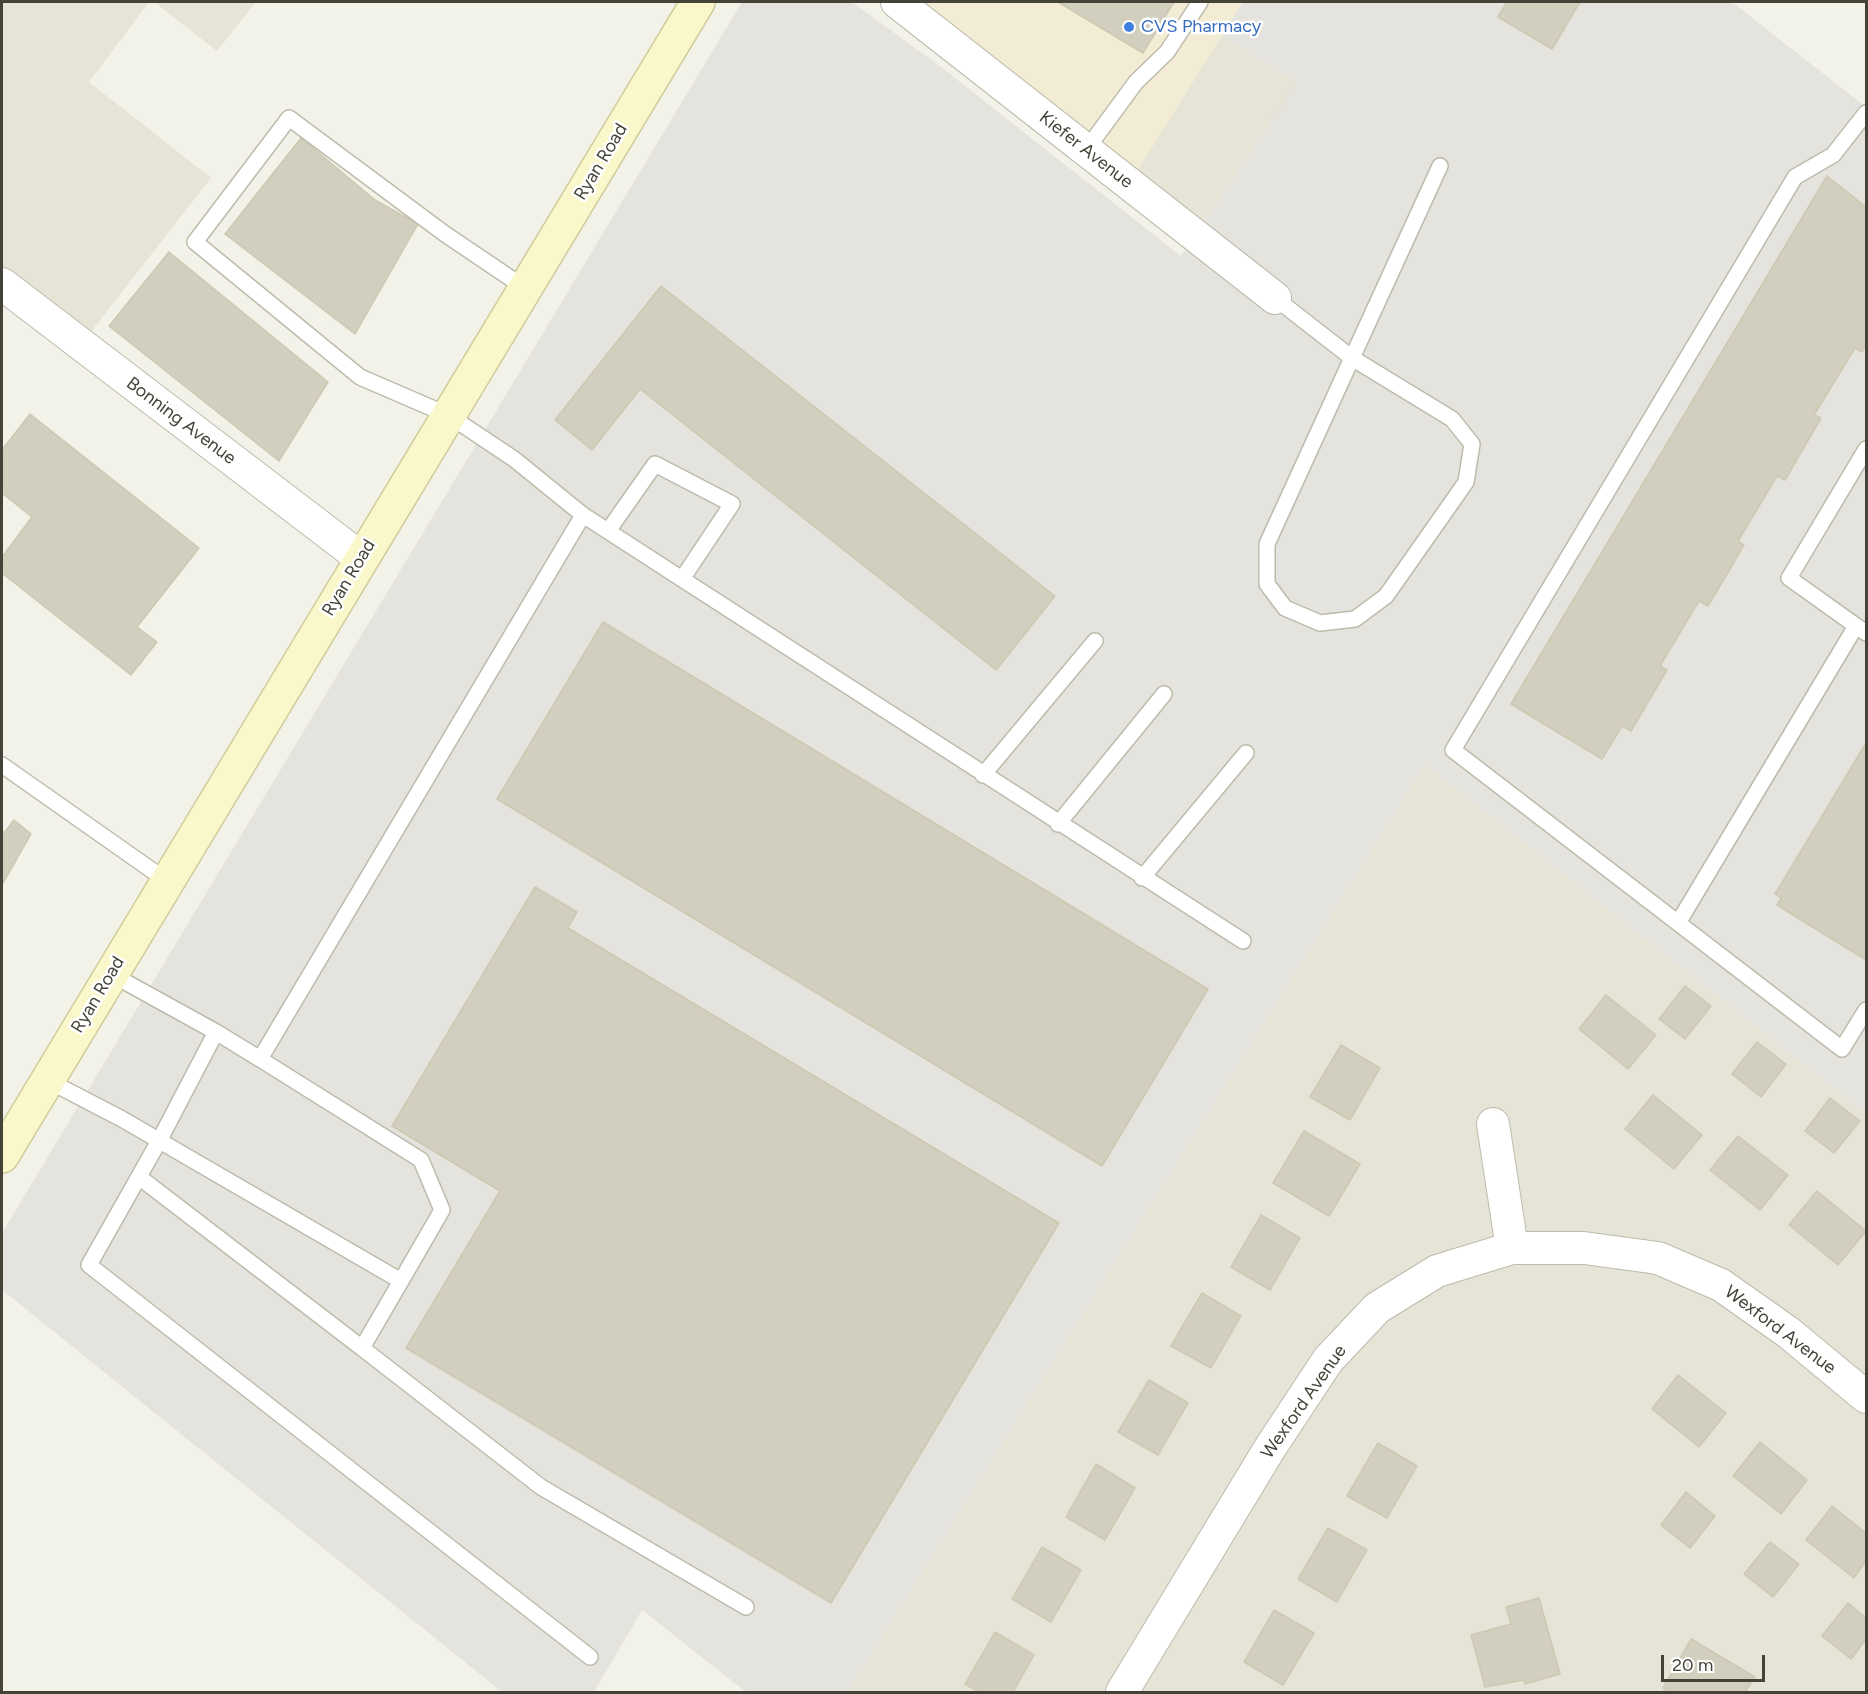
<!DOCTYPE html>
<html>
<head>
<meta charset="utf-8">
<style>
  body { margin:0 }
  #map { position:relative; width:1868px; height:1694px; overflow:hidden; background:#f3f2e8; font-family:Figtree,sans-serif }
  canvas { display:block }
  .frame { position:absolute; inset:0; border:3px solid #454337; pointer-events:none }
  .scale { position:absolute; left:1661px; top:1655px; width:104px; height:27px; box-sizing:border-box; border:3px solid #454337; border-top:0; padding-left:8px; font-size:18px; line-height:21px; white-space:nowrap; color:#454337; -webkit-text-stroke:4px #fff; paint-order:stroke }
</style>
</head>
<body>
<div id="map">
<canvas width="1868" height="1694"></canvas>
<div class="frame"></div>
<div class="scale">20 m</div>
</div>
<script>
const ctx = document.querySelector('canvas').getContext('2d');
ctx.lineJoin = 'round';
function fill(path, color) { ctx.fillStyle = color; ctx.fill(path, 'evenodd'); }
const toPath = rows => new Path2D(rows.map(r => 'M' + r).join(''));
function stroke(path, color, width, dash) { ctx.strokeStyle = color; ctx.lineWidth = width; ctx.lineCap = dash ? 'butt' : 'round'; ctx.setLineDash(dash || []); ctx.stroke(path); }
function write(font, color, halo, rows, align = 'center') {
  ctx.font = font + ' Figtree,sans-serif'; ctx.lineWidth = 5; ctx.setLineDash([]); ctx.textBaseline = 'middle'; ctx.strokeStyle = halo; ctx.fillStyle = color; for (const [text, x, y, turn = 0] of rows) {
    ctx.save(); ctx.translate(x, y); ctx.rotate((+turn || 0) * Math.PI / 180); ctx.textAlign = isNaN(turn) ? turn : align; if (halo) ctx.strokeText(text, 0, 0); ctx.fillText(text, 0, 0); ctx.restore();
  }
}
fill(toPath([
  [2,2,149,2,89,82,211,178,86,338,2,275],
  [154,2,256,2,217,51],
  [1222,35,1297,83,1204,221,1137,171],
  [1425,765,1866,1114,1866,1692,848,1692]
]), '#e6e4d7');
fill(toPath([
  [923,2,1243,2,1137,171]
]), '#f3ecd5');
fill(toPath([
  [742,2,852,2,941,67,1181,256,1296,83,1222,35,1243,2,1732,2,1866,107,1866,1114,1425,765,848,1692,746,1692,642,1610,594,1692,502,1692,2,1290,2,1233]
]), '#e5e3dd');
const building = toPath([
  [1058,2,1174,2,1143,53,1058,2],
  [1507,2,1580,2,1552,49,1498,17,1507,2],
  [301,138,375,200,418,224,355,334,225,234,301,138],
  [1827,176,1866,207,1866,345,1862,352,1855,348,1814,415,1821,418,1785,480,1777,476,1738,541,1744,545,1708,606,1699,601,1660,666,1667,670,1631,731,1622,726,1602,759,1511,704,1827,176],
  [169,252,328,382,279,461,109,326,169,252],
  [661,286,1055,596,996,670,640,389,592,450,555,420,661,286],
  [30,414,199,548,137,627,157,642,131,675,2,573,2,557,32,517,2,493,2,450,30,414],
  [603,622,1208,989,1102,1166,497,799,603,622],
  [1866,743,1866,960,1777,905,1781,898,1775,894,1866,743],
  [14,820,31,834,2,885,2,831,4,833,14,820],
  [535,887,577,912,568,928,1059,1223,831,1603,406,1348,500,1191,392,1126,535,887],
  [1685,986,1711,1006,1685,1039,1659,1019,1685,986],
  [1606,995,1656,1035,1628,1069,1579,1029,1606,995],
  [1757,1042,1786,1064,1761,1097,1732,1074,1757,1042],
  [1341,1045,1380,1068,1350,1120,1310,1097,1341,1045],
  [1653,1095,1702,1135,1674,1169,1625,1129,1653,1095],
  [1830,1098,1860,1121,1834,1153,1805,1131,1830,1098],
  [1304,1131,1360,1164,1329,1216,1273,1183,1304,1131],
  [1738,1136,1788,1175,1760,1210,1710,1170,1738,1136],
  [1817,1191,1866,1231,1838,1265,1789,1225,1817,1191],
  [1261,1215,1300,1238,1270,1290,1231,1267,1261,1215],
  [1202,1293,1241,1316,1211,1368,1171,1346,1202,1293],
  [1678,1375,1726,1413,1699,1447,1652,1409,1678,1375],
  [1149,1380,1188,1403,1158,1455,1118,1432,1149,1380],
  [1760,1442,1807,1480,1781,1514,1733,1476,1760,1442],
  [1378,1443,1417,1466,1387,1518,1347,1496,1378,1443],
  [1096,1464,1135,1488,1105,1540,1066,1517,1096,1464],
  [1686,1492,1715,1516,1690,1548,1661,1525,1686,1492],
  [1832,1506,1866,1533,1866,1561,1854,1578,1806,1540,1832,1506],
  [1328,1528,1367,1550,1337,1602,1298,1579,1328,1528],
  [1770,1542,1799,1564,1773,1597,1744,1574,1770,1542],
  [1042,1547,1081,1570,1051,1622,1012,1599,1042,1547],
  [1539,1598,1560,1674,1525,1684,1524,1680,1485,1687,1471,1635,1511,1624,1506,1607,1539,1598],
  [1848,1603,1866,1618,1866,1639,1851,1659,1822,1636,1848,1603],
  [1274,1610,1314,1633,1283,1685,1244,1662,1274,1610],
  [995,1632,1034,1655,1013,1692,979,1692,965,1684,995,1632],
  [1691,1639,1755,1677,1745,1692,1669,1692,1663,1688,1691,1639]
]);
fill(building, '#d3cfbe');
stroke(building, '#cec8b2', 1.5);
const lane = toPath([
  [1866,113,1833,155,1795,177,1453,750,1842,1049,1866,1010],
  [1086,150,1136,82,1167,52,1200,2],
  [1275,298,1352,358,1452,419,1472,444,1466,482,1386,596,1355,619,1320,623,1285,608,1267,584,1267,544,1352,358,1440,166],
  [1866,449,1789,578,1866,633],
  [583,515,682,579],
  [608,531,655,464,732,504,682,579,1243,941],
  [2,765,167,881],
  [983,775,1095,641],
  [1058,824,1164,694],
  [1142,878,1246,753],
  [1678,923,1856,626],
  [111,974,216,1032,159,1141,89,1265,590,1657],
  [216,1032,260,1059,583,515,514,459,448,415,360,377,195,242,289,118,445,234,525,288],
  [260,1059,421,1160,442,1210,401,1281],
  [47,1080,122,1119,401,1281,362,1348,541,1487,746,1607],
  [139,1177,362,1348]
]);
const street = toPath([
  [897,2,1275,298],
  [2,284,361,558],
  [1493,1124,1512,1248],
  [1122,1692,1270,1448,1328,1360,1377,1308,1437,1271,1512,1248,1584,1248,1658,1258,1721,1285,1789,1333,1866,1397]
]);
const secondary = toPath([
  [2,1156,698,2]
]);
stroke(lane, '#bdbbab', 18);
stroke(street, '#bdbbab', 34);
stroke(secondary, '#cfcb9b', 36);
stroke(lane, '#fff', 15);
stroke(street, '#fff', 32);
stroke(secondary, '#faf8ca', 33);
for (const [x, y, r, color] of [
  [1129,27,6,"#3f7fe0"]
]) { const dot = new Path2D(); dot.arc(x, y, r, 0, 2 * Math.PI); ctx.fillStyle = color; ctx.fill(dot); stroke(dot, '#fff', 2); }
write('18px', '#366cbe', '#fff', [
  ["CVS Pharmacy",1141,27]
], 'left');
write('18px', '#454337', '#fff', [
  ["Kiefer Avenue",1086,150,38],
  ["Ryan Road",601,162,-59],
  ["Bonning Avenue",181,421,37],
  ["Ryan Road",349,578,-59],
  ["Ryan Road",98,995,-59],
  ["Wexford Avenue",1780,1330,37],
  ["Wexford Avenue",1304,1402,-55]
]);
</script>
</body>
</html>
